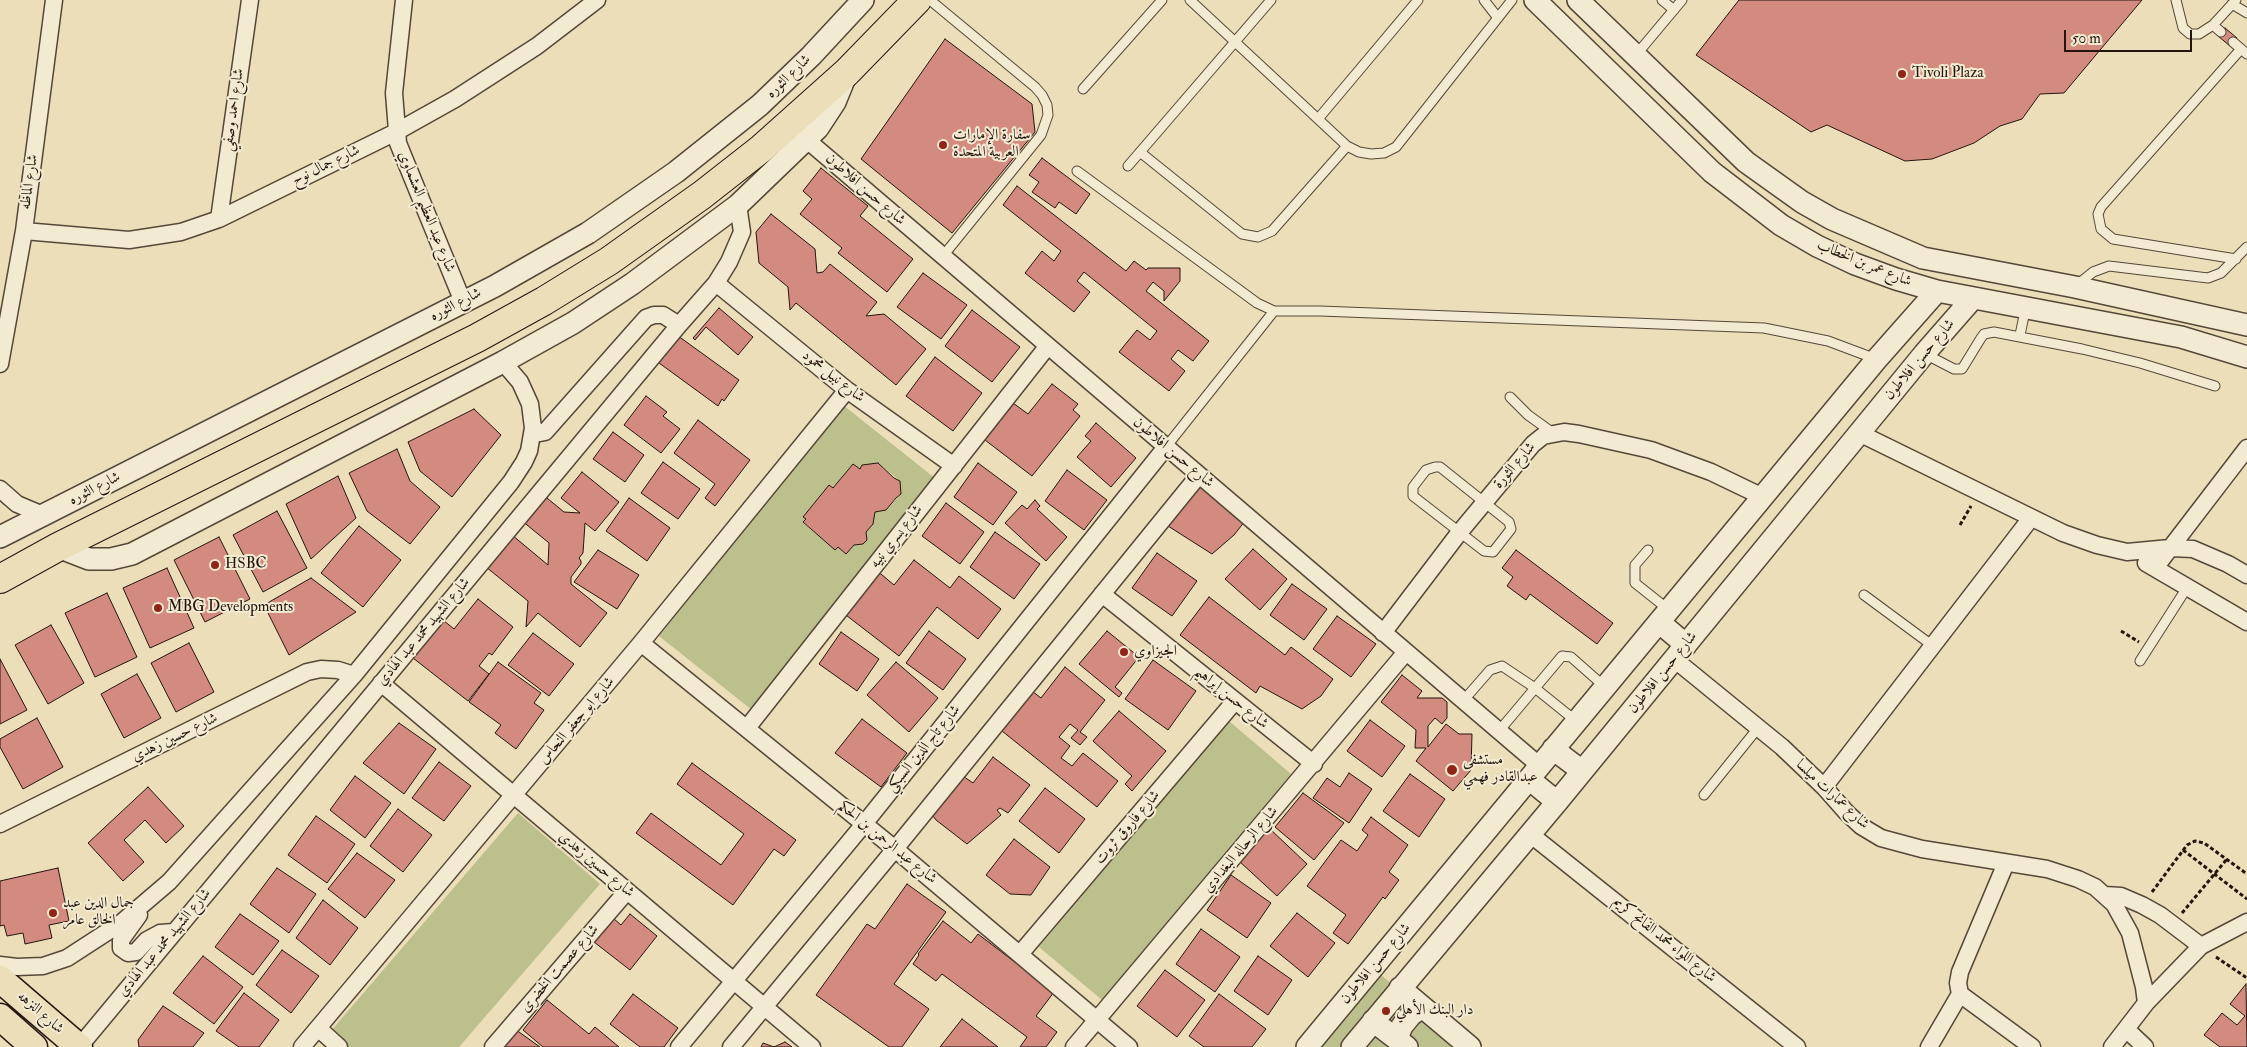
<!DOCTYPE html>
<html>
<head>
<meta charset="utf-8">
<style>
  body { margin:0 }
  #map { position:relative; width:2247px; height:1047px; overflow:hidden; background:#ebdeb8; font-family:"IM FELL Double Pica",serif }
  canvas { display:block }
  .scale { position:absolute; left:2064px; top:30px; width:128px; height:22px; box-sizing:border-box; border:2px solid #25150f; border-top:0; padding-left:6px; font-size:15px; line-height:18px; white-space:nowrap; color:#25150f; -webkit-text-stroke:4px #f2ead1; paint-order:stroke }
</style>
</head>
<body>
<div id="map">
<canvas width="2247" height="1047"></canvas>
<div class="scale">50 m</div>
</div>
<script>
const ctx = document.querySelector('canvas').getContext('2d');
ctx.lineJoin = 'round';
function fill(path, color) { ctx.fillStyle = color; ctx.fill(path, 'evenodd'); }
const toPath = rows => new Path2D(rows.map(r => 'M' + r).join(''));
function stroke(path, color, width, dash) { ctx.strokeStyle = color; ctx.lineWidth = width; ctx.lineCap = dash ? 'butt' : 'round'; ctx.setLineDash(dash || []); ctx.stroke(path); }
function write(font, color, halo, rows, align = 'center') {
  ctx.font = font + ' "IM FELL Double Pica",Amiri,serif'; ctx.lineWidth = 4; ctx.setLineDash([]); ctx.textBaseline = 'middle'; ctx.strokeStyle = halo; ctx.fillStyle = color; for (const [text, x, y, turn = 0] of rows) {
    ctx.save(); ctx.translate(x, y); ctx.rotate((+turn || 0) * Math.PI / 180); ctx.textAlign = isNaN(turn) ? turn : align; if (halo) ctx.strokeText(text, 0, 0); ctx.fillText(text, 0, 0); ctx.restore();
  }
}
fill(toPath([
  [843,405,936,479,752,710,659,636],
  [878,463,900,481,901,494,886,510,875,512,873,524,866,532,867,540,863,544,854,545,846,554,838,547,835,549,803,523,806,519,803,517,829,485,833,488,853,464,860,469,862,465],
  [1229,721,1291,774,1102,1000,1039,947],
  [518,813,600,884,459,1047,348,1047,330,1032],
  [1380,974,1466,1047,1319,1047]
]), '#bbc08d');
const building = toPath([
  [1739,0,2142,0,2064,93,2040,94,2022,119,2000,126,1974,143,1932,159,1905,161,1827,125,1811,132,1696,55,1739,0],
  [2225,28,2237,38,2230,46,2218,36,2225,28],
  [945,39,1032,104,1035,132,952,233,861,159,945,39],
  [1042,158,1090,194,1076,214,1059,202,1055,208,1032,192,1039,182,1029,175,1042,158],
  [821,168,868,206,860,216,913,259,887,292,838,253,842,248,800,214,812,199,803,191,821,168],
  [1017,186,1126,271,1134,261,1146,270,1148,268,1180,268,1180,281,1164,301,1164,291,1153,282,1146,291,1209,341,1193,361,1178,350,1171,359,1185,371,1169,391,1119,352,1137,330,1150,340,1157,331,1084,272,1077,281,1090,292,1074,312,1025,273,1042,251,1054,261,1061,251,1003,205,1017,186],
  [771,214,815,249,817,273,823,272,830,264,877,302,866,316,884,314,926,349,896,385,796,303,790,310,788,287,759,263,756,232,771,214],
  [923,273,967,305,941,339,897,307,923,273],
  [719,308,753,337,738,355,706,327,695,340,693,338,719,308],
  [972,310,1020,347,992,382,945,346,972,310],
  [674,333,739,380,724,401,722,399,718,406,655,360,674,333],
  [935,357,982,393,953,431,906,396,935,357],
  [1052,384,1078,404,1073,410,1080,416,1032,476,985,440,1013,403,1028,414,1052,384],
  [646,396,667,412,663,416,680,429,661,453,624,425,646,396],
  [474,409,501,435,452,497,420,471,408,442,474,409],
  [698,420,750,460,715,506,705,498,715,484,674,453,698,420],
  [1096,423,1136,458,1111,487,1077,457,1091,441,1085,436,1096,423],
  [613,432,644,455,625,482,593,459,613,432],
  [397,449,410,481,440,507,410,544,367,511,349,473,397,449],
  [663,462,700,489,678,519,641,493,663,462],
  [878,463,894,478,900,481,901,494,896,498,886,510,875,512,873,524,866,532,867,540,863,544,854,545,846,554,838,547,835,550,803,522,806,519,803,517,829,485,833,488,853,464,860,469,862,465,878,463],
  [978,463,1017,492,993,525,954,497,978,463],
  [1067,470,1107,500,1084,530,1045,501,1067,470],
  [582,472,619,502,595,531,585,523,583,553,579,558,581,561,581,564,571,577,571,584,607,613,580,647,538,613,526,627,528,601,486,567,512,535,548,565,549,543,521,520,542,494,564,512,580,513,561,498,582,472],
  [338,476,356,518,311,559,286,504,338,476],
  [1201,485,1245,521,1234,535,1212,554,1168,526,1201,485],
  [629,498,670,528,647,561,606,531,629,498],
  [1035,500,1040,506,1037,509,1067,537,1046,561,1005,523,1022,505,1027,509,1035,500],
  [946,503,984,532,960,564,922,536,946,503],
  [277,511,307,568,263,592,233,535,277,511],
  [359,526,401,560,363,607,321,573,359,526],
  [995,532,1040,564,1014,599,970,567,995,532],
  [219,537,250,599,205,622,174,560,219,537],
  [1253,549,1287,579,1260,610,1225,579,1253,549],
  [598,550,639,575,617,609,574,582,598,550],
  [1516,550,1613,623,1597,644,1530,594,1526,600,1507,586,1513,577,1502,568,1516,550],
  [1157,553,1197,581,1172,616,1132,588,1157,553],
  [914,560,950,588,959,576,1001,609,978,639,937,607,899,656,842,612,875,569,894,585,914,560],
  [167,568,194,628,150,648,123,588,167,568],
  [311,578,356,612,289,655,264,605,311,578],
  [1292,584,1327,609,1304,640,1270,615,1292,584],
  [107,593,137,657,95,677,65,613,107,593],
  [1209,597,1285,655,1291,647,1333,679,1321,696,1302,709,1260,686,1256,693,1180,635,1209,597],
  [478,599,513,627,492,655,489,653,479,666,489,674,468,701,413,658,443,620,454,629,478,599],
  [1337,616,1376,644,1351,677,1313,649,1337,616],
  [51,625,84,683,48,704,15,645,51,625],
  [929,631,966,659,943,690,906,663,929,631],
  [1107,631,1139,657,1115,687,1122,693,1119,697,1079,664,1107,631],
  [841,632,879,659,857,691,819,664,841,632],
  [533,633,574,664,549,696,508,665,533,633],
  [189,643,214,692,176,712,151,663,189,643],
  [0,659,27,710,0,724,0,659],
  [1153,660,1196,691,1168,730,1125,699,1153,660],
  [498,662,541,693,534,703,544,710,516,749,495,733,501,725,469,702,498,662],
  [896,662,938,698,909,732,867,695,896,662],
  [1065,667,1105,700,1080,732,1087,737,1080,745,1071,738,1078,730,1070,724,1059,737,1070,746,1061,758,1072,766,1083,753,1118,781,1097,807,997,727,1028,688,1041,698,1065,667],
  [137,674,161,718,124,738,101,694,137,674],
  [1402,675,1422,691,1417,698,1442,698,1447,702,1447,718,1442,724,1435,718,1428,726,1428,747,1446,724,1459,734,1472,734,1471,770,1453,791,1416,761,1426,748,1415,748,1416,730,1381,702,1402,675],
  [1119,711,1166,751,1132,791,1125,784,1132,776,1093,741,1119,711],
  [37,718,63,767,23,789,0,747,0,739,37,718],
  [862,719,907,753,881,787,835,753,862,719],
  [1370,720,1405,746,1382,777,1347,751,1370,720],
  [399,723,436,749,404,794,363,763,399,723],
  [993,757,1030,785,1008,813,1000,808,997,810,1001,815,967,844,936,820,930,812,960,774,973,783,993,757],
  [439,762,471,786,444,821,412,798,439,762],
  [692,763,796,840,784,856,774,849,733,905,636,833,651,813,721,865,744,834,677,784,692,763],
  [1349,773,1372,789,1349,823,1313,798,1327,778,1340,787,1349,773],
  [1410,774,1445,799,1419,837,1383,811,1410,774],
  [355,776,391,803,365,838,330,810,355,776],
  [148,787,184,826,166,843,145,820,124,840,144,862,123,881,88,843,148,787],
  [1045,788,1085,819,1059,853,1019,821,1045,788],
  [1303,793,1344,823,1314,860,1275,827,1303,793],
  [398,809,432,835,403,872,370,846,398,809],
  [316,816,355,844,327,883,288,855,316,816],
  [1371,817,1408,845,1389,872,1399,880,1385,899,1383,897,1348,944,1333,933,1346,915,1307,886,1341,840,1357,851,1368,835,1362,830,1371,817],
  [1269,828,1307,864,1277,896,1239,861,1269,828],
  [1014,839,1050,867,1031,895,1010,894,986,875,1014,839],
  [357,853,395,880,365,918,328,889,357,853],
  [58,868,69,921,49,925,52,938,25,944,23,933,7,936,4,925,0,926,0,881,58,868],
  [277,868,316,894,289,933,250,904,277,868],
  [1231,875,1271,903,1247,938,1207,910,1231,875],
  [907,884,946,912,894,984,929,1009,902,1047,889,1047,816,995,867,924,875,929,907,884],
  [323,900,358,928,330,965,296,938,323,900],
  [1297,913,1335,943,1308,977,1270,946,1297,913],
  [240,914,279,941,253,975,215,947,240,914],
  [630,914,657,936,630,970,594,942,613,918,621,925,630,914],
  [943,921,971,943,978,934,1054,992,1036,1016,1057,1032,1046,1047,1020,1047,1027,1037,942,974,936,981,913,964,919,955,918,954,943,921],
  [1201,929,1240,957,1215,992,1176,964,1201,929],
  [282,950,319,976,291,1013,256,985,282,950],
  [203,956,243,987,214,1024,173,993,203,956],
  [1258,956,1292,980,1268,1015,1234,991,1258,956],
  [1165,970,1205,1000,1177,1037,1137,1006,1165,970],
  [2246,984,2247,1047,2220,1047,2204,1035,2222,1013,2237,1025,2245,1016,2230,1004,2246,984],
  [244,993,279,1020,259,1047,239,1047,216,1031,244,993],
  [633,994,678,1028,664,1047,640,1047,610,1024,633,994],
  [1219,994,1266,1029,1252,1047,1204,1047,1189,1036,1219,994],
  [547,1000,589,1034,595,1027,619,1047,543,1047,523,1030,547,1000],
  [163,1006,204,1033,193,1047,139,1047,138,1040,163,1006],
  [962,1019,998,1047,940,1047,962,1019],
  [512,1027,540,1047,497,1047,512,1027],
  [785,1042,792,1047,761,1047,763,1043,774,1047,785,1042]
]);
fill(building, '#d38a7f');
stroke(building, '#25150f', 1);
const service = toPath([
  [930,0,1035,87,1042,95,1047,105,1048,115,1041,135,943,256],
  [1190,0,1347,146,1359,152,1371,154,1384,153,1396,147,1512,0],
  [1484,0,1498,18],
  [1662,0,1674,10],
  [2176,0,2183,28,2190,34,2199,34,2213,25,2236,0],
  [2232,4,2247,13],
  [2213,25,2221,32],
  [2233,42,2247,54],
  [1636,55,1682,0],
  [1083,89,1162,0],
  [1318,119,1418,0],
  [1140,152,1242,234,1258,237,1272,231,1347,146],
  [1128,166,1271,0],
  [1077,171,1257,303,1274,311,1320,311,1764,328,1828,341,1876,359],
  [2236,259,2113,239,2101,229,2098,214,2101,207,2241,49],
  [2077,285,2093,272,2109,266,2208,278,2221,273,2247,247],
  [2020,335,2026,306],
  [1925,354,1954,369,1962,369,1981,338,1984,334,1994,332,2082,349,2140,363,2215,386],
  [1510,397,1528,415,1553,433],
  [1166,447,1274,311],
  [1435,467,1440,467,1509,522,1511,529,1493,552,1484,551,1413,496,1413,487,1426,470,1435,467],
  [1648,550,1635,565,1635,583,1669,610],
  [1864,595,1933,646],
  [2140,661,2188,586],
  [1463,701,1490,670,1502,666,1535,688,1576,721],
  [1499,731,1562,656,1571,657,1605,687],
  [1704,795,1758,728]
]);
const minor = toPath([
  [404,0,394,93,398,143,463,302],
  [807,140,1540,766],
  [219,219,250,0],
  [24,231,129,240,181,232,219,219,396,132,455,99,537,46,597,0],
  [716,283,847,390,954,466],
  [0,364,24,231,54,0],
  [533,428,540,433,545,432,646,318,654,315,663,315,679,325],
  [1859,433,2063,533,2097,545,2127,552,2170,548,2193,549,2228,564,2247,575],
  [0,489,17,504,43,515],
  [2146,563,2247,622],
  [2155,568,2247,448],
  [1102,594,1314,764],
  [1383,633,1459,533,1533,444,1543,436,1564,432,1579,434,1651,450,1711,472,1763,497],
  [641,643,895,849,1129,1047],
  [1674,659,1782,747,1824,787,1847,813,1861,826,1881,838,1922,849,2047,869,2078,879,2095,887,2114,904,2130,933,2144,987,2146,1003],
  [381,683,812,1047],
  [747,728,1047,347],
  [1824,787,2031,518],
  [0,824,307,672,321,669,338,670,354,675],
  [1530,834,1797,1047],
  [2006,863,1960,972,1958,983,1960,994,2032,1047],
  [2105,895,2121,896,2142,905,2160,915,2201,946],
  [139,915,121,940,121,948,128,953,136,952,147,940,160,933,174,932],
  [1020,954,1235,701],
  [0,965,17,967,43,966,67,958,121,923,169,882,354,675,511,482,524,462,529,451,533,428,530,404,520,382,503,362],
  [318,1028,339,1047],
  [2126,1029,2145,1047],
  [79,1047,679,325,716,283,729,262,742,232,738,205],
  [302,1047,641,643,847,390],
  [493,1047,627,891],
  [679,1047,864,824,1166,447],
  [731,1047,895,849,1199,475],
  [1074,1047,1406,652],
  [1929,1047,1960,994],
  [2112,1047,2146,1003,2201,946,2247,922]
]);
const tertiary = toPath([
  [1535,0,1712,172,1781,225,1817,246,1855,264,1896,279,1937,291,2181,337,2247,357],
  [1578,0,1746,162,1802,202,1832,219,1923,258,2075,287,2247,325],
  [0,537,495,286,588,233,676,172,760,105,811,56,863,0],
  [58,547,89,559,111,559,132,554,503,362,573,323,632,284,738,205,818,128,835,102,846,75],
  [1659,622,1686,645],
  [1553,749,1582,771],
  [1529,779,1557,802],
  [1400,988,1470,1047],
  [1373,1021,1407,1047],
  [1397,1039,1402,1026,1411,1015,1422,1007],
  [1307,1047,1876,360,1937,291],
  [1352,1047,1557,802,1924,354,1973,298]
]);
const primary = toPath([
  [0,979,79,1047],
  [0,1017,34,1047]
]);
const trunk = toPath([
  [0,579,58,547,477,338,544,301,609,261,702,195,762,148,847,72,917,0]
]);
stroke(service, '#564739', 11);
stroke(minor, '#564739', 19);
stroke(tertiary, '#564739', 24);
stroke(primary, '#25150f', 29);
stroke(trunk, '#25150f', 30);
stroke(toPath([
  [1960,525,1971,506],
  [2121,631,2139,642],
  [2183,850,2247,899],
  [2152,892,2187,845,2195,841,2204,843,2247,874],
  [2182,913,2227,859],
  [2216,957,2247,978]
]), '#25150f', 3, [4, 2.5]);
stroke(service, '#f2ead1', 9);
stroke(minor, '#f2ead1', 16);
stroke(tertiary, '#f2ead1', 21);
stroke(primary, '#ebdeb8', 26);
stroke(trunk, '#ebdeb8', 28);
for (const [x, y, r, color] of [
  [1902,74,5,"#8f2418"],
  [943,145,5,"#8f2418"],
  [215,565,5,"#8f2418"],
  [158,608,5,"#8f2418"],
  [1124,652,5,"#8f2418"],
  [1452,770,6,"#8f2418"],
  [53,913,5,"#8f2418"],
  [1386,1011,5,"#8f2418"]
]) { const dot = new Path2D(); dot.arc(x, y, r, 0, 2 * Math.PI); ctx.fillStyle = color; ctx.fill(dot); stroke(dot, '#f2ead1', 2); }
write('15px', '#25150f', '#f2ead1', [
  ["Tivoli Plaza",1912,74],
  ["سفارة الإمارات",953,136],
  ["العربية المتحدة",953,153],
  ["HSBC",225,565],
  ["MBG Developments",168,608],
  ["الجيزاوي",1134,652],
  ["مستشفى",1463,761],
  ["عبدالقادر فهمي",1463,778],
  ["جمال الدين عبد",63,904],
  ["الخالق عامر",63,921],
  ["دار البنك الأهلي",1396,1011]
], 'left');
write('15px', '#25150f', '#f2ead1', [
  ["شارع الثوره",789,77,-44],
  ["شارع احمد وصفي",234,110,-82],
  ["شارع جمال نوح",326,166,-26],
  ["شارع الماظه",30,182,-82],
  ["شارع حسن افلاطون",865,190,41],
  ["شارع عبد العظيم العشماوي",426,212,68],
  ["شارع عمر بن الخطاب",1864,264,22],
  ["شارع الثوره",456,305,-27],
  ["شارع حسن افلاطون",1920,360,-50],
  ["شارع نبيل محمود",833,377,38],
  ["شارع حسن افلاطون",1173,453,40],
  ["شارع الثورة",1515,466,-49],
  ["شارع الثوره",95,489,-27],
  ["شارع يسري نبيه",897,537,-52],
  ["شارع الشهيد محمد عبد الهادي",424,632,-50],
  ["شارع حسن افلاطون",1663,673,-51],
  ["شارع حسن إبراهيم",1231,698,39],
  ["شارع ابو جعفر النحاس",577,721,-50],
  ["شارع حسين زهدي",175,738,-26],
  ["شارع تاج الدين السبكي",924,749,-51],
  ["شارع عمارات ميلسا",1832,795,43],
  ["شارع فاروق ثروت",1128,828,-50],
  ["شارع عبد الرحمن بن الحكم",887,843,39],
  ["شارع الرحاله البغدادي",1241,850,-50],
  ["شارع حسين زهدي",596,865,40],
  ["شارع اللواء محمد الفاتح كريم",1664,940,39],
  ["شارع الشهيد محمد عبد الهادي",165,943,-50],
  ["شارع حسن افلاطون",1376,964,-50],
  ["شارع عصمت الخضرى",560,969,-49],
  ["شارع النزهه",40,1013,41]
]);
</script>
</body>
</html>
